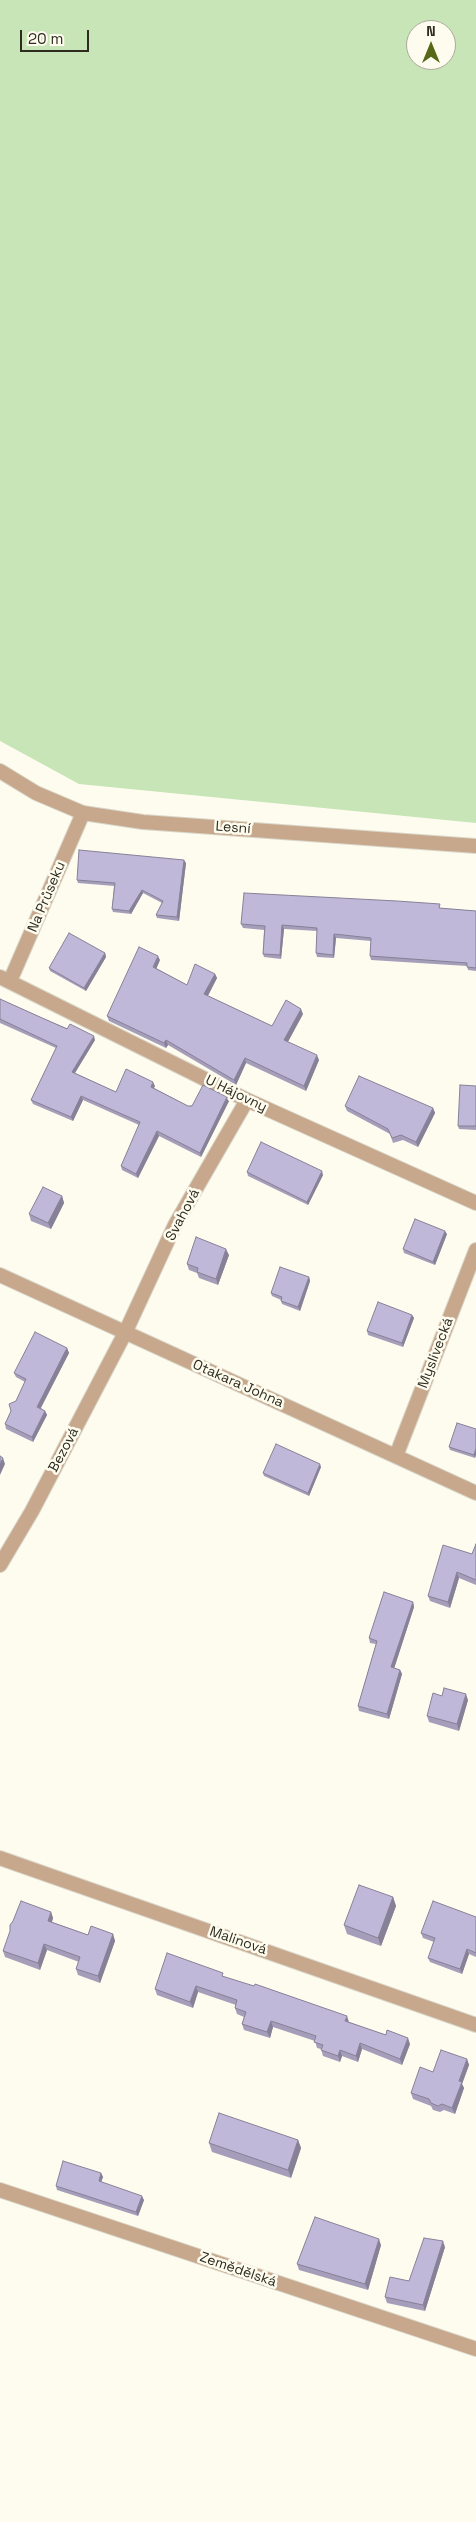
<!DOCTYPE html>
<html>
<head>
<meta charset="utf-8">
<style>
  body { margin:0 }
  #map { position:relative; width:476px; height:2522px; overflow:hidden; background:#fefcef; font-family:"Space Grotesk",sans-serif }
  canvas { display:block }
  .north { position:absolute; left:406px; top:20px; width:50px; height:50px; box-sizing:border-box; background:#fefcef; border:1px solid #aba99c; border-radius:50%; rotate:0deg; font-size:14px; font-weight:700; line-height:20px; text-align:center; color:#2e2c1f }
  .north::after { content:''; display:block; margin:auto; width:18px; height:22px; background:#556917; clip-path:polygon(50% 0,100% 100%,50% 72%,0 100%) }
  .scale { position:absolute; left:20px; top:30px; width:69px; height:22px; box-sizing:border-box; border:2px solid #2e2c1f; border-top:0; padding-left:6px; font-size:15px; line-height:18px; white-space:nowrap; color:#2e2c1f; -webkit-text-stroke:4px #fefcef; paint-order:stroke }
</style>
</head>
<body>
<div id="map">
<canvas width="476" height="2522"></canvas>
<div class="north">N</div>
<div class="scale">20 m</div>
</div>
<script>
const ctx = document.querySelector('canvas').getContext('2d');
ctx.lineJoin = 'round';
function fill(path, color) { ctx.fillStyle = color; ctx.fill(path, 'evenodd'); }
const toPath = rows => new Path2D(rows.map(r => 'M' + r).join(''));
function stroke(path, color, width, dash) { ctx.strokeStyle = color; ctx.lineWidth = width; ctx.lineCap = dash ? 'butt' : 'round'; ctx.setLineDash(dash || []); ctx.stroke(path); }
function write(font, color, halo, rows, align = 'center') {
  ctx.font = font + ' "Space Grotesk",sans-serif'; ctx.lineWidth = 5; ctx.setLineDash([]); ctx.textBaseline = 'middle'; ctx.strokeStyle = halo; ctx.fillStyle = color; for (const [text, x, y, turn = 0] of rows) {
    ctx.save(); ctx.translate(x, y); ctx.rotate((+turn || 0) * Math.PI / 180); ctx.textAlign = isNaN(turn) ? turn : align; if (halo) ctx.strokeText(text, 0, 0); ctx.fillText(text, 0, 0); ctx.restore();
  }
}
fill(toPath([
  [0,0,476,0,476,823,79,784,0,741],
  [416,30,446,30,446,60,416,60]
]), '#c7e5b6');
const minor = toPath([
  [0,977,247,1100,476,1203],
  [10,981,83,813],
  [0,1275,476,1493],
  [396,1456,476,1250],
  [0,1565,32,1511,125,1333,175,1225,247,1100],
  [0,1858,476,2025],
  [0,2190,476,2349]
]);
const tertiary = toPath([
  [0,771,36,793,83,813,143,822,476,846]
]);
stroke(minor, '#d9d7ca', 16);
stroke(tertiary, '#d9d7ca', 16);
stroke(minor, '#c7a88d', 14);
stroke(tertiary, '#c7a88d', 14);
fill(toPath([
  [186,863,179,921,157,918,156,915,162,903,143,893,131,914,113,912,112,909,114,886,78,883,77,880],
  [441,908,441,909,476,911,476,971,468,970,467,966,371,960,370,956,371,941,336,938,334,958,317,957,316,953,317,931,284,929,281,959,264,957,263,954,264,930,243,928,241,924],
  [105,953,106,957,86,991,50,971,49,968],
  [160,960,156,968,187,985,215,974,217,978,208,996,272,1026,303,1014,288,1042,319,1060,306,1091,246,1063,236,1085,168,1045,166,1048,109,1021,107,1016],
  [0,999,40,1017,95,1040,75,1073,116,1092,155,1086,154,1088,188,1106,229,1101,201,1157,159,1136,138,1178,122,1170,121,1166,139,1125,83,1100,73,1121,33,1104,31,1100,56,1048,0,1023],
  [476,1086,476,1130,459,1129,458,1126],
  [345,1106,433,1108,435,1113,418,1147,403,1140,393,1143,390,1134,347,1111],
  [247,1172,323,1175,308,1205,248,1176],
  [62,1196,64,1203,51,1229,31,1221,29,1214],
  [447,1234,435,1265,404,1253,403,1249],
  [229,1255,218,1285,199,1278,197,1273,189,1270,187,1264],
  [309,1277,310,1281,300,1311,282,1304,281,1301,281,1300,272,1296,271,1293],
  [412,1315,414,1318,403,1347,368,1335,367,1331],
  [67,1348,69,1353,41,1408,45,1411,47,1415,33,1442,6,1429,5,1424,25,1382,16,1377,14,1373],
  [476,1429,476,1455,475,1458,450,1450,449,1447],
  [321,1467,309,1496,264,1476,263,1473],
  [476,1544,476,1585,459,1578,450,1608,430,1601,428,1596,472,1554],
  [413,1602,414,1607,394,1668,400,1670,402,1674,389,1719,359,1711,358,1706,376,1644,370,1643,369,1638],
  [442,1696,468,1700,459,1731,429,1722,427,1716],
  [393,1897,396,1906,381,1946,347,1934,344,1925],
  [51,1912,53,1918,52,1922,88,1935,113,1934,115,1941,100,1983,78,1975,76,1969,79,1962,47,1950,40,1970,5,1957,3,1951],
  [476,1917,476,1957,469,1954,462,1974,430,1962,428,1958,434,1942,423,1938,421,1933],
  [224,1977,410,2044,402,2065,362,2049,358,2062,342,2056,340,2062,323,2056,321,2049,317,2048,315,2041,273,2027,270,2038,244,2030,242,2024,244,2017,237,2014,235,2008,236,2005,198,1992,193,2008,157,1995,155,1989],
  [467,2059,469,2065,462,2084,464,2088,455,2114,444,2110,440,2112,433,2110,431,2106,413,2099,411,2093,433,2072],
  [298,2140,301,2148,291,2178,212,2152,209,2143],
  [101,2173,103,2177,101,2182,144,2200,138,2216,57,2190,56,2186],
  [381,2245,368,2290,299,2270,297,2264],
  [445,2247,425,2311,387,2303,385,2297,409,2281]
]), '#a59eba');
fill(toPath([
  [184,860,186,863,179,921,177,917],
  [142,890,143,893,131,914,129,911],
  [282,925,284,929,281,959,280,955],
  [334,934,336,938,334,958,333,955],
  [105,953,106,957,86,991,84,988],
  [158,956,160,960,155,972,153,967],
  [215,974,217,978,206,999,204,994],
  [301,1009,303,1014,286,1045,284,1040],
  [94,1036,95,1040,73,1076,72,1072],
  [166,1040,168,1045,166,1048,164,1043],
  [317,1055,319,1060,306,1091,304,1086],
  [245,1058,246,1063,236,1085,234,1080],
  [153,1082,155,1086,152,1091,151,1087],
  [81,1096,83,1100,73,1121,71,1117],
  [227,1097,229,1101,201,1157,200,1153],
  [433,1108,435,1113,418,1147,416,1142],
  [157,1131,159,1136,138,1178,136,1174],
  [322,1171,323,1175,308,1205,307,1202],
  [62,1196,64,1203,51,1229,48,1223],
  [445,1231,447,1234,435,1265,433,1262],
  [226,1249,229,1255,218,1285,216,1279],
  [309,1277,310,1281,300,1311,298,1307],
  [412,1315,414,1318,403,1347,402,1343],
  [67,1348,69,1353,39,1411,37,1407],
  [45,1411,47,1415,33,1442,32,1437],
  [476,1448,476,1455,475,1458,474,1455],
  [3,1458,5,1464,0,1475,0,1464],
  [320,1464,321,1467,309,1496,308,1493],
  [457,1572,459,1578,450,1608,448,1602],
  [413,1602,414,1607,393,1672,391,1667],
  [400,1670,402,1674,389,1719,387,1714],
  [466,1694,468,1700,459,1731,457,1724],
  [393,1897,396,1906,381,1946,378,1938],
  [51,1912,53,1918,50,1927,48,1921],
  [113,1934,115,1941,100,1983,98,1976],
  [44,1944,47,1950,40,1970,38,1963],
  [467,1949,469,1954,462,1974,460,1969],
  [196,1986,198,1992,193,2008,190,2002],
  [347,2016,349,2022,345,2021],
  [271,2021,273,2027,270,2038,267,2032],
  [408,2038,410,2044,402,2065,400,2059],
  [360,2043,362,2049,358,2062,356,2056],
  [340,2050,342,2056,340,2062,338,2056],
  [467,2059,469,2065,462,2084,464,2088,455,2114,452,2108,459,2081],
  [298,2140,301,2148,291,2178,288,2170],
  [101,2173,103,2177,100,2185,99,2181],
  [142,2196,144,2200,138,2216,136,2212],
  [379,2239,381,2245,368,2290,365,2284],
  [443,2241,445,2247,425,2311,423,2305]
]), '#868197');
const building = toPath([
  [79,850,184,860,177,917,156,915,163,901,142,890,129,911,112,909,115,883,77,880,79,850],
  [244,893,397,901,440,904,439,908,476,911,476,968,467,967,467,963,370,956,371,938,334,934,333,955,316,953,317,928,282,925,280,955,263,954,265,926,241,924,244,893],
  [69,933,105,953,84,988,49,968,69,933],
  [139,947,158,956,153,967,187,985,195,964,215,974,204,994,272,1026,286,1000,301,1009,284,1040,317,1055,304,1086,245,1058,234,1080,166,1040,164,1043,107,1016,139,947],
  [0,999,40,1017,67,1029,70,1024,94,1036,72,1072,116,1092,126,1069,153,1082,151,1087,188,1106,192,1106,203,1085,227,1097,200,1153,157,1131,136,1174,121,1166,140,1122,81,1096,71,1117,31,1100,57,1046,0,1019,0,999],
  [359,1076,433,1108,416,1142,401,1135,392,1138,388,1129,345,1106,359,1076],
  [460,1085,476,1086,476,1126,458,1126,460,1085],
  [261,1142,322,1171,307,1202,247,1172,261,1142],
  [43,1187,62,1196,48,1223,29,1214,43,1187],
  [415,1219,445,1231,433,1262,403,1249,415,1219],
  [196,1237,226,1249,216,1279,197,1272,198,1268,187,1264,196,1237],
  [280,1267,309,1277,298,1307,281,1301,282,1297,271,1293,280,1267],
  [378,1302,412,1315,402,1343,367,1331,378,1302],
  [35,1332,67,1348,37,1407,45,1411,32,1437,5,1424,11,1411,9,1404,16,1401,26,1379,14,1373,35,1332],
  [457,1423,476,1429,476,1448,474,1455,449,1447,457,1423],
  [276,1444,320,1464,308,1493,263,1473,276,1444],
  [0,1456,3,1458,0,1464,0,1456],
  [476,1544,476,1580,457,1572,448,1602,428,1596,443,1545,472,1554,476,1544],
  [384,1592,413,1602,391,1667,400,1670,387,1714,358,1706,377,1641,369,1638,384,1592],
  [444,1688,466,1694,457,1724,427,1716,433,1693,442,1696,444,1688],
  [359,1885,393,1897,378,1938,344,1925,359,1885],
  [21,1901,51,1912,48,1921,88,1935,91,1926,113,1934,98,1976,76,1969,80,1957,44,1944,38,1963,3,1951,10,1931,10,1925,13,1921,21,1901],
  [433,1901,476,1917,476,1953,467,1949,460,1969,428,1958,435,1938,421,1933,433,1901],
  [167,1953,223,1973,222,1976,254,1986,255,1984,347,2016,345,2021,386,2035,387,2030,408,2038,400,2059,360,2043,356,2056,340,2050,338,2056,321,2050,323,2045,314,2042,316,2036,271,2021,267,2032,242,2024,246,2012,235,2008,237,2000,196,1986,190,2002,155,1989,167,1953],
  [441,2050,467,2059,459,2081,462,2082,452,2108,442,2104,438,2106,431,2103,429,2099,411,2093,420,2067,433,2072,441,2050],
  [219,2113,298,2140,288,2170,209,2143,219,2113],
  [63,2161,101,2173,99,2181,142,2196,136,2212,56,2186,63,2161],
  [315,2217,379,2239,365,2284,297,2264,315,2217],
  [424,2238,443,2241,423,2305,385,2297,390,2277,409,2281,424,2238]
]);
fill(building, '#c0b8d8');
stroke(building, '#868197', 1);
write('14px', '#2e2c1f', '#fefcef', [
  ["Lesní",233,828,4],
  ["Na Průseku",47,897,-67],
  ["U Hájovny",236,1094,26],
  ["Svahová",183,1215,-62],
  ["Myslivecká",436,1353,-69],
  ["Otakara Johna",238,1384,24],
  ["Bezová",64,1450,-62],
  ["Malinová",238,1941,19],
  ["Zemědělská",238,2270,19]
]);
</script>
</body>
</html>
